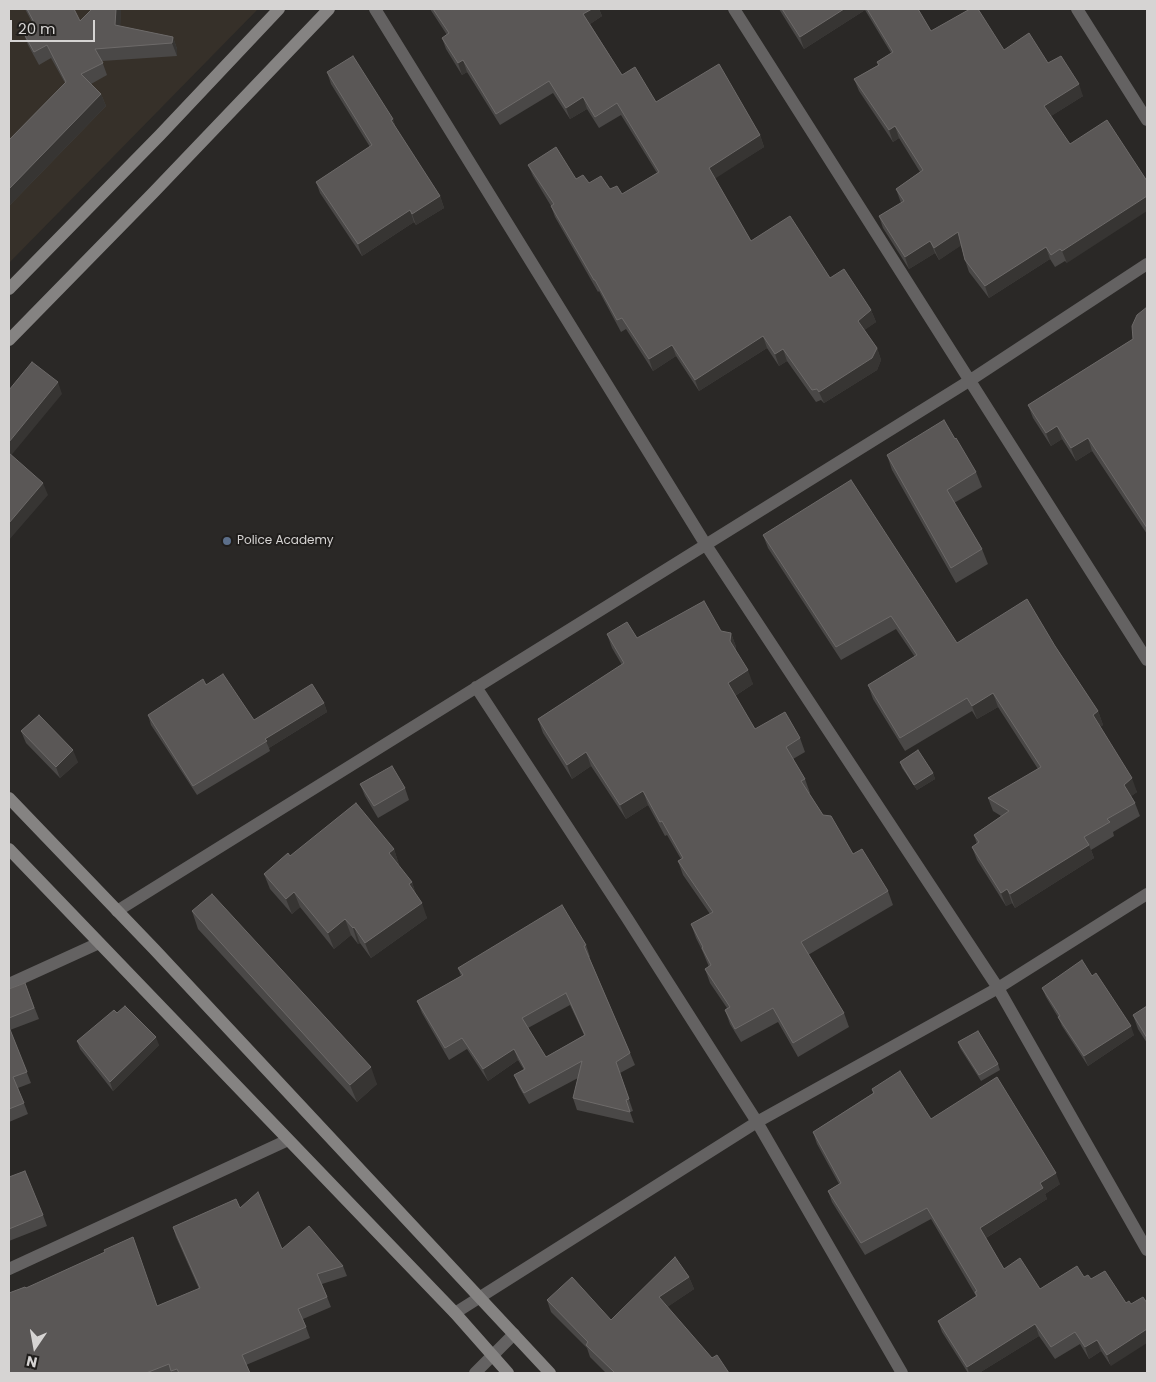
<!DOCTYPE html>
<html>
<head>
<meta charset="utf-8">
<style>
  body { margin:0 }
  #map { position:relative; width:1156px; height:1382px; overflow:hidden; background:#2a2826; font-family:Poppins,sans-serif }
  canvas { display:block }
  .frame { position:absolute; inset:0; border:10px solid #d6d4d3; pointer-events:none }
  .north { position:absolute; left:10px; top:1322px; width:50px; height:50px; -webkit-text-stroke:4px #201e1c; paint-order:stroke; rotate:192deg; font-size:14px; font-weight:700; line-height:20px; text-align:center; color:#d6d4d3 }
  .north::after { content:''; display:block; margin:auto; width:18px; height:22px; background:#d6d4d3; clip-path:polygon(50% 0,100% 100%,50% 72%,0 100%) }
  .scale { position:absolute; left:10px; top:20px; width:85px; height:22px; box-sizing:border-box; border:2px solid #d6d4d3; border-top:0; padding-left:6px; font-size:15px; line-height:18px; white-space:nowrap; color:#d6d4d3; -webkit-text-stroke:4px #201e1c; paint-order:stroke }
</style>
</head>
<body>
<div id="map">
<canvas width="1156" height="1382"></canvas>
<div class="frame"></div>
<div class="north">N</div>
<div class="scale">20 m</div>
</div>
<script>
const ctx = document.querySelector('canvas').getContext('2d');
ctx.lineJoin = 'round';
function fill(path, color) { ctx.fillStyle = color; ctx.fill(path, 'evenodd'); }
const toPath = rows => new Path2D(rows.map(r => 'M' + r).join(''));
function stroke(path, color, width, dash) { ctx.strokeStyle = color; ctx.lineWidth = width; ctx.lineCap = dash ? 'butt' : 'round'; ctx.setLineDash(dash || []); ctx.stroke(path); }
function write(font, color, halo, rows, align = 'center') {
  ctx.font = font + ' Poppins,sans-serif'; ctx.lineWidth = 4; ctx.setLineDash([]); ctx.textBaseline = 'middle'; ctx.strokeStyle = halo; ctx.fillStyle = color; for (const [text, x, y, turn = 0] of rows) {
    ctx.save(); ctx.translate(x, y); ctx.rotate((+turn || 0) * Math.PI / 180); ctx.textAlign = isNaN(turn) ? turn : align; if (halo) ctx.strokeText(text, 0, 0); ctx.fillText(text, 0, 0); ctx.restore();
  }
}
fill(toPath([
  [9,9,258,9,9,263]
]), '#363029');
stroke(toPath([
  [375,9,706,545,998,988,1147,1250],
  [734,9,1147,660],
  [1077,9,1147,120],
  [476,687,627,918,757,1122,902,1373],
  [117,911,969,381,1147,264],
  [9,984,99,943],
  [9,1269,288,1140],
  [455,1313,757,1122,998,988,1147,894],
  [475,1373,514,1334]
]), '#646262', 12);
stroke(toPath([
  [9,289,160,135,279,9],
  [9,340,153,193,329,9],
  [9,798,155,950,550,1373],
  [9,849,455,1313,508,1373]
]), '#858382', 12);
fill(toPath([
  [25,9,74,9,80,21,92,9,121,9,120,26,173,37,177,49,177,56,102,61,107,75,91,84,101,94,106,106,9,206,9,140,65,83,51,58,39,65,28,45,23,32,34,26],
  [430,9,599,9,602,16,590,24,622,75,656,102,760,135,764,147,714,178,751,241,830,278,871,310,876,322,864,330,877,348,881,360,877,370,824,403,821,400,816,402,787,361,779,366,767,348,699,391,676,356,653,371,626,329,621,332,599,291,598,292,555,217,551,206,533,176,528,165,576,179,589,183,610,189,622,194,657,173,621,115,599,128,587,109,570,119,553,93,500,125,467,72,462,75,446,49,442,38,447,35],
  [779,9,918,9,931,31,1004,50,1048,63,1083,96,1051,116,1067,263,1065,261,1055,267,1050,259,989,298,969,272,965,260,961,245,939,260,935,253,909,269,883,228,879,216,901,203,896,189,920,172,899,138,893,142,859,91,854,79,878,65,877,62,891,53,865,10,804,49],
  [327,72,393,119,396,129,440,196,444,208,416,225,414,222,362,256,320,193,316,182,370,147,331,84],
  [1147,307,1147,534,1092,451,1076,461,1062,439,1051,446,1033,418,1028,405,1133,339],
  [955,439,976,472,982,487,954,503,982,549,988,564,956,583,892,470,887,455],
  [763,535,957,643,1055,646,1098,711,1103,725,1100,727,1137,792,1131,796,1135,803,1140,816,1113,832,1114,836,1091,850,1094,858,1015,908,1012,903,1006,906,977,860,972,847,977,844,974,835,1001,816,993,811,988,798,1038,769,998,707,977,719,972,711,905,751,873,699,868,685,915,657,896,629,841,660,768,548],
  [721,631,731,633,736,647,736,651,753,684,735,696,755,729,800,738,805,752,793,759,805,779,810,793,809,793,823,815,853,854,888,891,893,905,808,955,844,1013,849,1027,798,1057,778,1022,741,1042,730,1024,725,1010,727,1008,710,983,705,969,709,967,702,950,696,938,691,924,710,914,683,875,678,861,681,859,667,835,665,836,648,805,626,819,591,766,572,779,543,733,538,719,622,665,612,648,607,634,637,638],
  [206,685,254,720,324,703,327,712,269,748,270,751,197,795,151,725,148,715],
  [21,731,78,762,60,778,26,743],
  [900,762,933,773,935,779,917,790,902,768],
  [360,784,405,788,409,800,378,818,365,796],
  [394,849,399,865,398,865,412,882,416,895,427,918,371,958,360,943,358,944,351,935,334,949,300,907,292,914,270,889,264,874,290,856],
  [192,911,377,1084,357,1102,198,929],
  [586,945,590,957,589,957,630,1053,635,1065,620,1073,633,1111,630,1112,634,1123,577,1110,573,1098,578,1078,529,1104,519,1087,514,1075,524,1070,518,1060,488,1081,467,1049,449,1060,422,1013,417,1001,461,976,458,968],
  [570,1005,584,1035,546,1057,528,1028],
  [1092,976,1134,1035,1088,1066,1062,1026,1058,1017,1046,997,1042,988],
  [25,983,39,1019,10,1030,31,1083,18,1088,28,1114,9,1122,9,989],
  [1147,1006,1147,1043,1138,1029,1133,1015],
  [117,1013,159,1045,113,1091,80,1049,77,1041],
  [958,1042,998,1064,1000,1070,981,1081,960,1048],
  [872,1089,1060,1184,1045,1194,1047,1199,986,1238,1004,1269,1040,1289,1077,1266,1111,1366,1101,1351,1089,1359,1080,1344,1055,1359,1039,1336,979,1373,968,1373,942,1332,938,1321,976,1296,931,1219,865,1255,832,1202,828,1191,839,1184,817,1144,813,1132,873,1093],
  [9,1177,43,1215,47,1226,9,1241],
  [240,1208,282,1249,343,1266,347,1276,322,1284,331,1307,303,1319,310,1338,246,1365,250,1373,9,1373,26,1288,157,1306,199,1289,176,1237,173,1227],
  [689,1277,694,1289,667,1307,712,1358,729,1373,606,1373,590,1357,587,1348,551,1312,547,1300,611,1320]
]), '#4a4847');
fill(toPath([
  [116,9,121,9,120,37,115,25],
  [592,9,599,9,602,16,587,26,583,14],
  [844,9,865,9,865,10,804,49,800,37],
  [173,37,177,49,177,56,172,43],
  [463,60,467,72,462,75,458,63],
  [1079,84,1083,96,1048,118,1044,106],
  [101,94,106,106,9,206,9,189],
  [583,97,587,109,570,119,566,108],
  [393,119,397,131,391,120],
  [895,126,899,138,893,142,889,130],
  [760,135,764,147,713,180,709,168],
  [440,196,444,208,416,225,412,214],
  [1147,196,1147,211,1067,263,1062,251],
  [410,210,414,222,362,256,358,244],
  [958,232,962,245,939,260,934,248],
  [930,241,935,253,909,269,905,257],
  [1046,247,1050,259,989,298,985,286],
  [871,310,876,322,862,332,858,321],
  [763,336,767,348,699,391,695,380],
  [672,345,676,356,653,371,649,359],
  [877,348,881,360,877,370,824,403,819,392],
  [783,349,787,361,779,366,775,354],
  [58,382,62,394,9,458,9,442],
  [1057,426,1062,439,1051,446,1046,433],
  [1088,438,1092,451,1076,461,1071,448],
  [43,483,48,495,9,540,9,523],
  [731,633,736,647,735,655,730,641],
  [748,670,753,684,733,697,728,683],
  [993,693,998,707,977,719,972,706],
  [324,703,327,712,269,748,265,739],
  [1098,711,1103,725,1098,728,1093,715],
  [73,750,78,762,60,778,56,767],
  [586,752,591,766,572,779,567,765],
  [933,773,935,779,917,790,914,785],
  [1132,778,1137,792,1129,798,1124,785],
  [643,791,648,805,626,819,620,805],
  [1089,845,1094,858,1015,908,1010,894],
  [394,849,399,865,395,869,389,853],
  [412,882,417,898,409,884],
  [1007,889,1012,903,1006,906,1001,893],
  [294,892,300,907,292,914,286,899],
  [422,903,427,918,371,958,365,943],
  [345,919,351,935,334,949,328,933],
  [354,927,360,943,358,944,353,928],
  [1131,1026,1134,1035,1088,1066,1084,1056],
  [156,1037,159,1045,113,1091,110,1082],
  [514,1049,518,1060,488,1081,483,1069],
  [371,1067,377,1084,357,1102,350,1085],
  [1056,1173,1060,1184,1045,1194,1047,1199,984,1239,980,1228,1040,1183],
  [689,1277,694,1289,663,1310,659,1297],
  [1035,1324,1039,1336,979,1373,969,1373,967,1367],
  [1147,1327,1147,1343,1111,1366,1107,1355],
  [1097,1340,1101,1351,1089,1359,1085,1347]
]), '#373533');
const building = toPath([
  [27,9,74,9,80,21,92,9,116,9,115,25,173,37,172,43,95,49,103,63,81,74,101,94,9,189,9,140,66,82,47,45,34,52,23,32,36,26,27,9],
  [433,9,592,9,583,14,622,75,635,67,656,102,719,64,760,135,709,168,751,241,790,216,830,278,844,269,871,310,858,321,877,348,872,358,819,392,817,389,812,390,783,349,775,354,763,336,695,380,672,345,649,359,622,318,617,320,595,280,594,280,551,206,554,204,528,165,556,147,576,179,583,175,589,183,601,176,610,189,617,186,622,194,659,172,617,103,595,117,583,97,566,108,549,81,496,114,463,60,458,63,442,38,449,33,433,9],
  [782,9,844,9,800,37,782,9],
  [867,9,918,9,931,31,970,9,978,9,1004,50,1029,33,1048,63,1061,56,1079,84,1044,106,1070,144,1107,120,1147,181,1147,196,1062,251,1060,249,1051,255,1046,247,985,286,965,260,958,232,934,248,930,241,905,257,879,216,904,201,896,189,923,170,895,126,889,130,854,79,879,65,877,62,893,52,867,9],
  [353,56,393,119,391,120,440,196,412,214,410,210,358,244,316,182,372,145,327,72,353,56],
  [1147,307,1147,528,1088,438,1071,448,1057,426,1046,433,1028,405,1133,339,1132,326,1137,315,1147,307],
  [32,362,58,382,9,442,9,390,32,362],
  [944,420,955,439,956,438,976,472,947,490,982,549,951,568,887,455,944,420],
  [9,453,43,483,9,523,9,453],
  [851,480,957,643,1027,599,1055,646,1098,711,1093,715,1132,778,1124,785,1135,803,1107,819,1110,822,1084,837,1089,845,1010,894,1007,889,1001,893,972,847,979,842,974,835,1009,811,988,798,1041,767,993,693,972,706,967,698,900,738,868,685,917,655,891,616,836,647,763,535,851,480],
  [704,601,721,631,731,633,730,641,748,670,728,683,755,729,785,712,800,738,786,747,805,779,801,781,823,815,831,816,853,854,862,849,888,891,801,942,844,1013,793,1043,773,1008,735,1029,725,1010,730,1007,705,969,711,965,702,948,703,947,691,924,713,912,678,861,683,858,662,821,660,822,643,791,620,805,586,752,567,765,538,719,624,663,607,634,627,622,637,638,704,601],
  [223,674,254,720,312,684,324,703,265,739,267,741,193,786,148,715,203,679,206,685,223,674],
  [39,715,73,750,56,767,21,731,39,715],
  [918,750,933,773,914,785,900,762,918,750],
  [392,766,405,788,374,806,360,784,392,766],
  [356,803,394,849,389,853,412,882,409,884,422,903,365,943,354,927,353,928,345,919,328,933,294,892,286,899,264,874,288,853,290,856,356,803],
  [212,894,371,1067,350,1085,192,911,212,894],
  [562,905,586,945,584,946,630,1053,616,1062,629,1099,626,1100,630,1112,573,1098,582,1061,524,1093,514,1075,525,1069,514,1049,483,1069,462,1038,445,1048,417,1001,463,975,458,968,562,905],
  [566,993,585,1035,546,1057,522,1018,566,993],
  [1082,960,1092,976,1096,973,1131,1026,1084,1056,1058,1017,1060,1016,1042,988,1082,960],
  [25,983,34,1008,9,1018,9,989,25,983],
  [125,1006,156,1037,110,1082,77,1041,114,1010,117,1013,125,1006],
  [1147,1006,1147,1038,1133,1015,1147,1006],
  [9,1027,27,1072,13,1077,24,1103,9,1109,9,1027],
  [978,1031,998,1064,979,1075,958,1042,978,1031],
  [900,1071,931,1119,997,1077,1056,1173,1040,1183,1043,1188,980,1228,1004,1269,1020,1258,1040,1289,1077,1266,1084,1277,1088,1275,1091,1279,1105,1271,1126,1303,1129,1301,1131,1304,1143,1297,1147,1303,1147,1329,1107,1355,1097,1340,1085,1347,1075,1332,1051,1347,1035,1324,967,1367,938,1321,977,1296,975,1292,977,1291,927,1208,861,1243,828,1191,841,1183,813,1132,874,1093,872,1089,900,1071],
  [25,1171,43,1215,9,1229,9,1177,25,1171],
  [258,1192,282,1249,309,1226,343,1266,317,1274,327,1297,298,1309,306,1327,242,1355,250,1373,179,1373,177,1369,171,1371,169,1364,146,1373,9,1373,9,1293,25,1287,26,1288,105,1252,104,1250,133,1237,157,1306,200,1288,173,1227,236,1199,240,1208,258,1192],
  [675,1257,689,1277,659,1297,712,1358,717,1355,729,1373,615,1373,586,1345,588,1342,547,1300,572,1277,611,1320,675,1257]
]);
fill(building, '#5a5756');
stroke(building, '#6d6a69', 1);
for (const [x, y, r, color] of [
  [227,541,5,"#5c6f8a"]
]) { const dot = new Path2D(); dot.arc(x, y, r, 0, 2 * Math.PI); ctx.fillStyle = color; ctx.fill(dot); stroke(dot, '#201e1c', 2); }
write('12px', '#d6d4d3', '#201e1c', [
  ["Police Academy",237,541]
], 'left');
</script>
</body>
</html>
